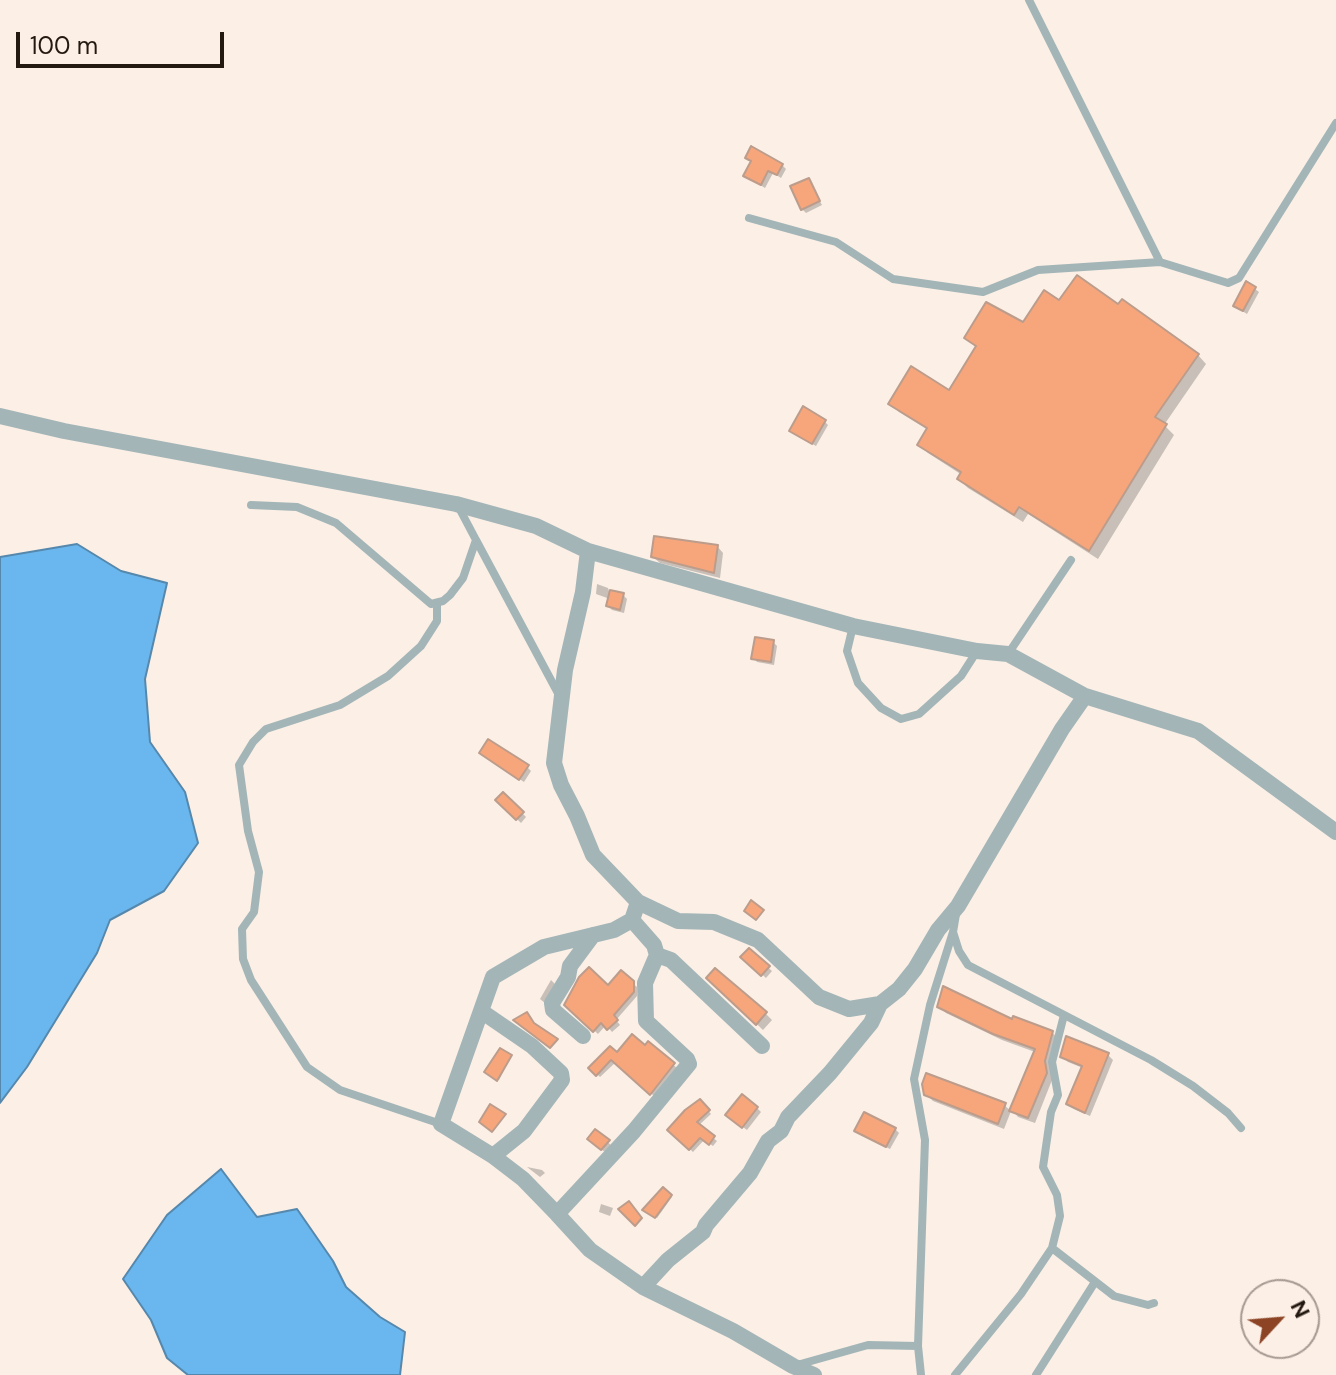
<!DOCTYPE html>
<html>
<head>
<meta charset="utf-8">
<style>
  body { margin:0 }
  #map { position:relative; width:1336px; height:1375px; overflow:hidden; background:#fbefe6; font-family:"DM Sans",sans-serif }
  canvas { display:block }
  .north { position:absolute; left:1240px; top:1279px; width:80px; height:80px; box-sizing:border-box; background:#fbefe6; border:2px solid #a59991; border-radius:50%; rotate:64deg; font-size:22px; font-weight:700; line-height:32px; text-align:center; color:#241911 }
  .north::after { content:''; display:block; margin:auto; width:28px; height:36px; background:#8c4425; clip-path:polygon(50% 0,100% 100%,50% 72%,0 100%) }
  .scale { position:absolute; left:16px; top:32px; width:208px; height:36px; box-sizing:border-box; border:4px solid #241911; border-top:0; padding-left:10px; font-size:24px; line-height:28px; white-space:nowrap; color:#241911; -webkit-text-stroke:6px #fbefe6; paint-order:stroke }
</style>
</head>
<body>
<div id="map">
<canvas width="1336" height="1375"></canvas>
<div class="north">N</div>
<div class="scale">100 m</div>
</div>
<script>
const ctx = document.querySelector('canvas').getContext('2d');
ctx.lineJoin = 'round';
function fill(path, color) { ctx.fillStyle = color; ctx.fill(path, 'evenodd'); }
const toPath = rows => new Path2D(rows.map(r => 'M' + r).join(''));
function stroke(path, color, width, dash) { ctx.strokeStyle = color; ctx.lineWidth = width; ctx.lineCap = dash ? 'butt' : 'round'; ctx.setLineDash(dash || []); ctx.stroke(path); }
const water = toPath([
  [77,544,121,571,167,583,145,679,150,742,185,792,198,843,164,891,110,920,97,953,27,1067,0,1103,0,557,77,544],
  [221,1169,257,1217,297,1209,333,1261,346,1287,380,1317,405,1332,400,1375,188,1375,167,1358,151,1320,123,1279,167,1215,221,1169]
]);
fill(water, '#6ab7ef');
stroke(water, '#5588ac', 2);
fill(toPath([
  [747,157,782,165,786,169,781,178,773,173,765,188,746,176,751,161],
  [808,180,822,205,806,213,802,209],
  [1255,289,1259,292,1247,314,1239,309],
  [1060,303,1119,307,1198,355,1206,364,1164,425,1174,435,1098,559,1028,514,1023,522,968,488,959,479,962,475,928,453,919,445,928,430,899,412,891,403,950,393,977,348,966,338,1023,325],
  [824,421,828,425,816,446,795,434],
  [717,546,723,553,720,578,660,563,653,557],
  [597,584,608,588,609,591,623,595,627,599,624,613,612,610,608,606,610,599,596,594],
  [773,642,777,646,774,665,757,662,754,658],
  [485,757,527,767,531,771,524,782],
  [503,794,526,817,521,823,498,800],
  [749,951,772,971,766,978,743,957],
  [621,973,637,987,637,996,616,1020,620,1025,612,1032,606,1025,598,1034,566,1004,609,988],
  [709,978,766,1014,772,1020,763,1030],
  [551,980,556,985,546,1004,540,999],
  [939,1006,1052,1032,1058,1039,1052,1080,1035,1123,1018,1117,1012,1110,1035,1052,1002,1040,946,1013],
  [648,1044,677,1068,654,1096,616,1062,600,1077,591,1068,617,1055,645,1048],
  [1108,1055,1113,1060,1090,1116,1074,1109,1068,1104,1083,1068,1068,1062,1063,1057],
  [511,1056,499,1080,487,1071],
  [926,1094,1004,1105,1011,1111,1004,1129,933,1101],
  [700,1101,711,1114,698,1126,717,1141,713,1146,704,1140,693,1152,669,1130],
  [757,1108,761,1112,747,1130,732,1119],
  [895,1129,899,1133,890,1149,861,1134],
  [597,1133,612,1146,606,1153,593,1143],
  [527,1167,542,1170,545,1173,540,1177],
  [663,1190,672,1197,657,1218,645,1210],
  [601,1204,613,1208,610,1216,599,1212]
]), '#0003');
const building = toPath([
  [751,146,783,164,777,175,768,171,761,185,743,176,751,161,745,158,751,146],
  [809,178,820,201,801,210,790,186,809,178],
  [1077,275,1118,304,1122,299,1199,354,1155,417,1167,424,1089,551,1019,507,1014,515,957,479,961,472,917,445,927,428,888,404,911,366,949,390,976,346,964,338,986,302,1023,322,1044,290,1059,300,1077,275],
  [1246,281,1256,287,1243,311,1233,306,1246,281],
  [803,406,826,420,812,444,789,431,803,406],
  [654,536,718,545,714,573,651,557,654,536],
  [610,590,624,593,620,610,606,606,610,590],
  [755,637,774,640,771,662,751,659,755,637],
  [488,739,529,765,519,780,479,753,488,739],
  [503,792,524,812,516,820,495,800,503,792],
  [751,900,764,910,756,920,744,911,751,900],
  [749,948,770,966,761,976,740,957,749,948],
  [589,967,608,985,621,970,634,981,634,992,614,1015,618,1020,607,1030,601,1023,593,1032,564,1005,579,977,589,967],
  [715,968,767,1012,756,1025,706,978,715,968],
  [943,986,1012,1019,1013,1016,1053,1031,1045,1061,1047,1073,1028,1118,1009,1111,1035,1049,993,1034,937,1007,943,986],
  [527,1012,534,1023,558,1039,550,1048,513,1020,527,1012],
  [632,1034,645,1045,648,1041,675,1063,650,1095,611,1060,596,1076,588,1068,610,1046,617,1052,632,1034],
  [1066,1036,1109,1053,1085,1113,1066,1104,1082,1066,1060,1057,1066,1036],
  [500,1048,512,1055,497,1081,484,1072,500,1048],
  [926,1073,1006,1103,998,1124,924,1095,922,1084,926,1073],
  [742,1094,758,1107,742,1128,725,1115,742,1094],
  [700,1099,710,1110,697,1122,715,1136,709,1145,700,1138,689,1150,667,1130,685,1110,700,1099],
  [490,1104,506,1114,492,1132,479,1122,490,1104],
  [864,1112,896,1128,886,1147,854,1131,864,1112],
  [595,1129,610,1140,601,1150,587,1139,595,1129],
  [663,1187,672,1195,655,1218,642,1210,663,1187],
  [629,1201,642,1218,635,1226,618,1209,629,1201]
]);
fill(building, '#f7a67c');
stroke(building, '#bc9c8b', 2);
stroke(toPath([
  [1029,0,1160,262],
  [749,218,836,242,893,279,983,292,1038,270,1160,262,1228,283,1239,278,1336,123],
  [251,505,297,507,336,523,431,604,443,601,450,595,463,578,476,540,457,504],
  [476,540,559,695],
  [437,603,437,621,421,646,388,676,340,705,266,729,253,742,239,765,248,831,259,872,254,912,242,929,243,959,251,980,307,1067,340,1090,441,1124],
  [853,626,847,651,858,683,881,708,901,719,919,714,961,676,977,651],
  [1008,654,1071,560],
  [956,914,953,932,959,951,968,965,1151,1060,1193,1086,1228,1113,1241,1128],
  [1052,1248,1114,1296,1148,1305,1154,1303],
  [797,1365,868,1345,918,1346],
  [921,1375,918,1346,925,1140,914,1079,930,1005,953,932],
  [955,1375,1021,1294,1052,1248,1060,1216,1057,1195,1043,1167,1051,1112,1058,1095,1052,1062,1064,1015],
  [1036,1375,1095,1282]
]), '#a3b5b7', 8);
stroke(toPath([
  [0,416,64,431,456,504,536,526,588,551,853,626,977,651,1008,654,1085,696,1198,731,1336,832],
  [588,551,583,592,565,670,554,763,561,785,577,816,593,855,638,902,678,921,714,922,758,940,819,997,849,1009,880,1004,899,989,915,969,938,930,958,906,1062,729,1085,696],
  [632,920,654,945,657,955,645,983,646,1021,687,1059,689,1064,634,1131,557,1214,523,1179,493,1156,441,1124,493,977,544,947,614,930,632,920,638,902],
  [657,955,671,960,762,1046],
  [481,1011,532,1046,561,1073,562,1080,524,1131,493,1156],
  [583,1036,553,1010,552,1003,568,977,570,966,593,935],
  [557,1214,590,1250,643,1287,733,1331,793,1366,814,1375],
  [643,1287,668,1260,703,1232,706,1225,750,1173,768,1141,781,1131,788,1117,830,1073,871,1023,880,1004]
]), '#a3b5b7', 16);
</script>
</body>
</html>
